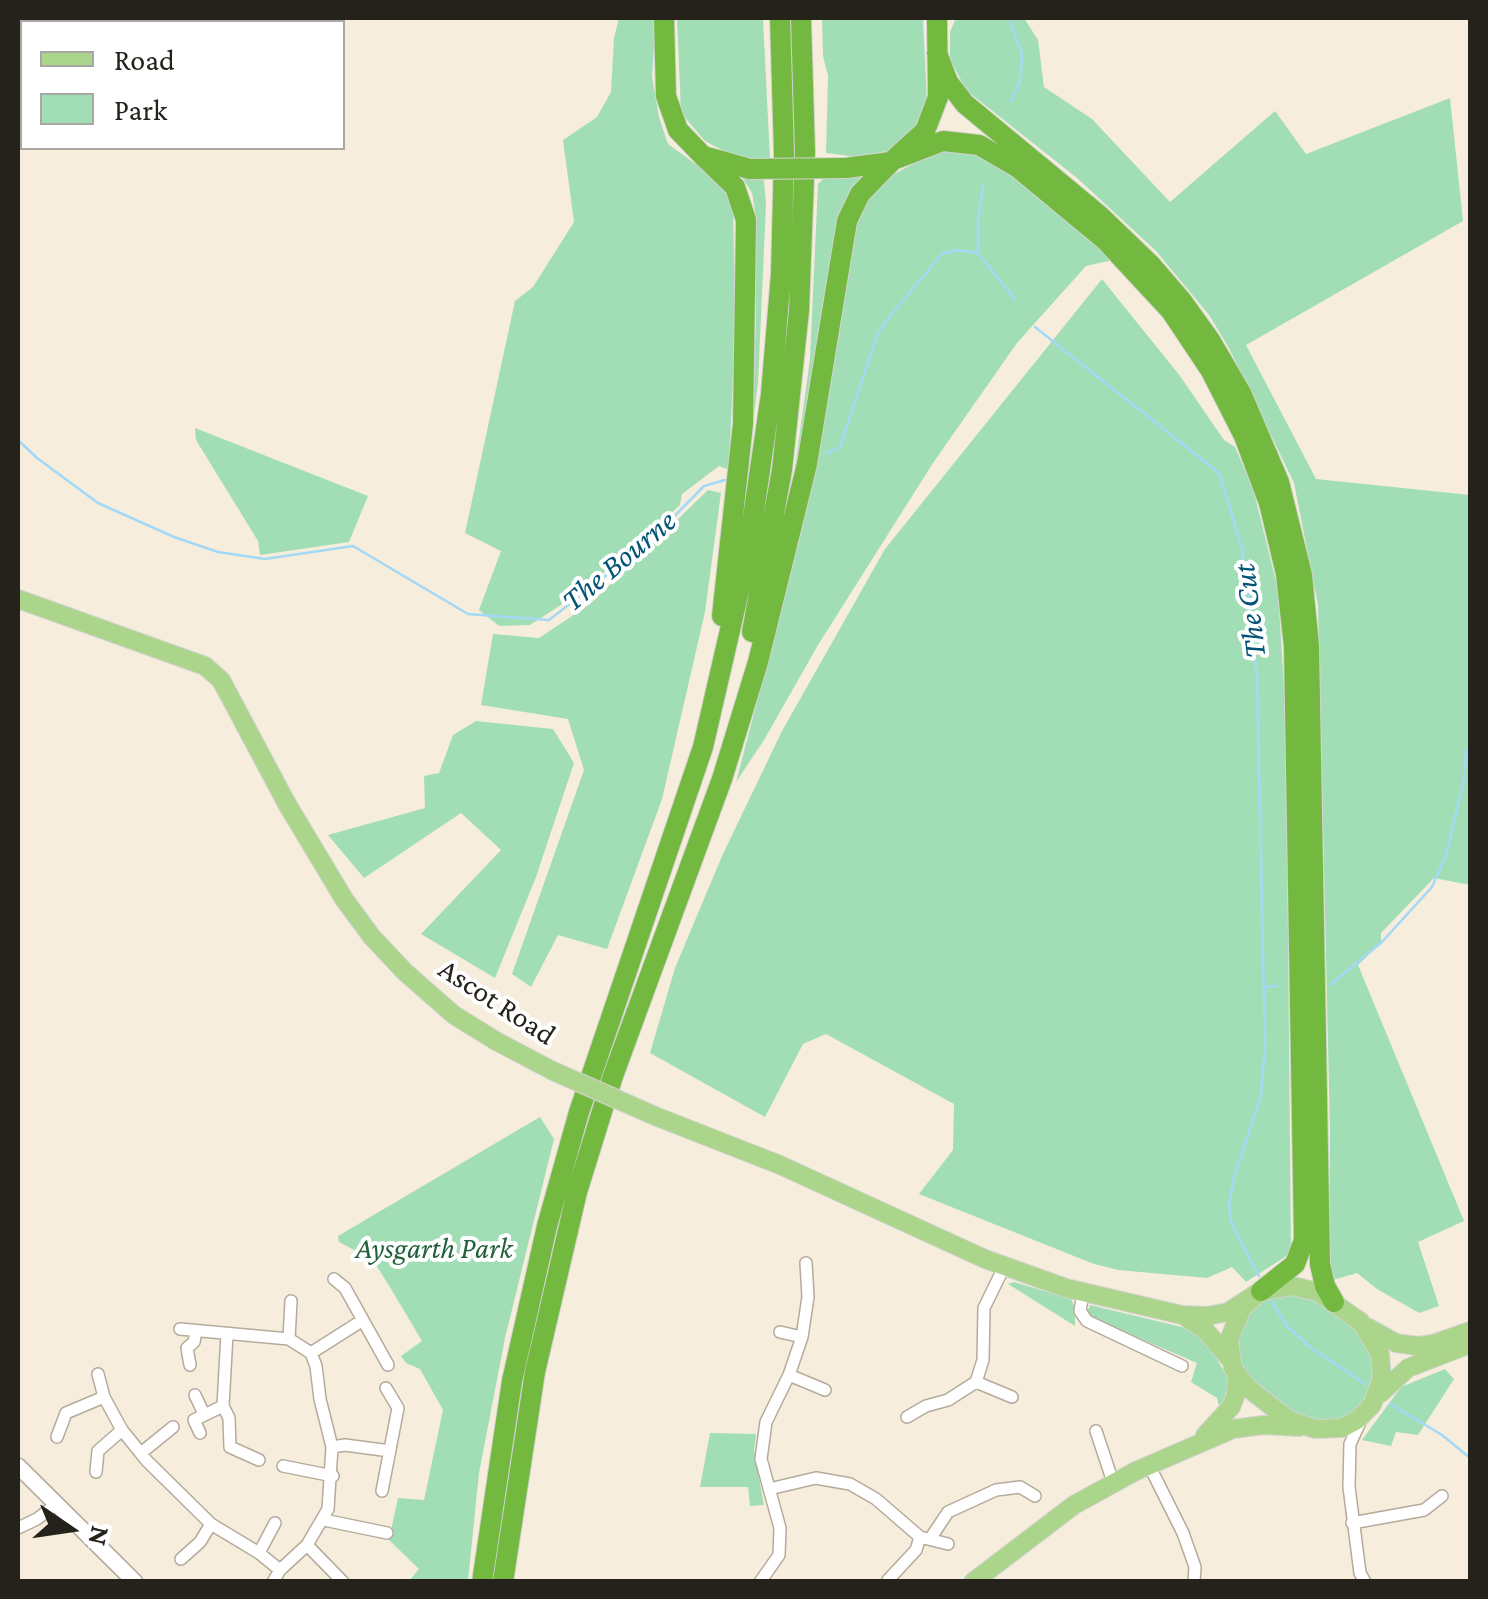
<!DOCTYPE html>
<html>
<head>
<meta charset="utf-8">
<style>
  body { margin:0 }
  #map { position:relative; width:1488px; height:1599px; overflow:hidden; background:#f7eddd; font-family:"Crimson Pro",serif }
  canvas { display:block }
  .frame { position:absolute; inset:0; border:20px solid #25221c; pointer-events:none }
  .legend { position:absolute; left:20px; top:20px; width:325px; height:130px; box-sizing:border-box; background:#fff; border:2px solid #a8a7a4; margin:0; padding:12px 18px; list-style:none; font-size:30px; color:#25221c }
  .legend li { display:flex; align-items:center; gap:20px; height:50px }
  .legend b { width:50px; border:2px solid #a8a7a4 }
  .north { position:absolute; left:20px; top:1479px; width:100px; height:100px; -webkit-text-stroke:8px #fff; paint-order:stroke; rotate:103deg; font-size:28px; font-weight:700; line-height:40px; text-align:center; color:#25221c }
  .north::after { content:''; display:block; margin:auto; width:35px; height:45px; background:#25221c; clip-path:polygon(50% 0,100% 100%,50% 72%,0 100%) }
</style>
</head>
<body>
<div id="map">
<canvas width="1488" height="1599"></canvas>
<div class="frame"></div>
<ul class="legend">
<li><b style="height:12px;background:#acd58c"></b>Road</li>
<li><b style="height:28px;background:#a1deb5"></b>Park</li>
</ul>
<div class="north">N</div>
</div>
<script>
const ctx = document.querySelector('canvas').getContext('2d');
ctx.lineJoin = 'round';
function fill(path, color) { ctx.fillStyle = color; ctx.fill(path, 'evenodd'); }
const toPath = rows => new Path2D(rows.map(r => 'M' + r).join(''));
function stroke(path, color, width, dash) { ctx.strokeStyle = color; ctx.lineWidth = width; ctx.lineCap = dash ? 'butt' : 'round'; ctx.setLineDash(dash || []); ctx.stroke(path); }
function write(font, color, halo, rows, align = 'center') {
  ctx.font = font + ' "Crimson Pro",serif'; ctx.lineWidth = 8; ctx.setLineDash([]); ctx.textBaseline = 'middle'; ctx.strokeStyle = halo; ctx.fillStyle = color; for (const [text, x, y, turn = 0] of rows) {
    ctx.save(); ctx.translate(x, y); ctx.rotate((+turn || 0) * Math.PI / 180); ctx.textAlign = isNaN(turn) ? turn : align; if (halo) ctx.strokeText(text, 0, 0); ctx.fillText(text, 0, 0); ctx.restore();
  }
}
fill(toPath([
  [619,18,656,18,652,77,659,117,668,144,712,176,733,203,735,327,729,470,719,466,682,494,680,505,614,565,570,599,530,625,499,626,479,610,501,551,465,533,515,301,533,287,574,222,563,140,597,117,611,92,614,38],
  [677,18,763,18,770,159,735,157,705,141,681,113],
  [822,18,923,18,927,103,912,131,887,151,858,157,826,153,828,76,823,56],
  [956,18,1024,18,1038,40,1044,87,1092,119,1170,202,1275,111,1306,154,1450,98,1463,221,1246,345,1316,479,1470,495,1470,885,1434,878,1381,933,1381,943,1358,965,1464,1221,1418,1242,1439,1306,1419,1313,1377,1289,1357,1273,1329,1281,1330,1132,1318,605,1294,483,1229,348,1209,315,1156,251,1077,178,966,90,950,59,950,32],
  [956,149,983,153,1113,260,1086,266,1017,343,933,463,818,645,764,740,736,782,802,530,829,383,850,239,863,201,881,181,932,154],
  [870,174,854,192,788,518,810,359,818,184,824,178],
  [741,175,764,180,766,205,758,383,747,472,756,325,756,217,752,193],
  [1102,279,1180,376,1224,440,1235,447,1253,488,1278,590,1286,720,1291,1253,1246,1282,1232,1267,1207,1278,1118,1270,1094,1264,919,1194,953,1150,954,1104,826,1034,803,1044,765,1117,650,1053,675,968,722,856,782,731,885,549],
  [195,428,368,496,349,542,260,555,258,541,196,440],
  [708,490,721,493,705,612,662,799,607,949,558,935,531,987,512,974,584,770,568,719,481,705,493,634,539,638,590,604],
  [476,721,553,729,574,763,536,877,495,978,421,934,501,850,461,813,364,878,328,835,425,808,424,776,439,773,453,735],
  [540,1117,554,1139,505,1338,479,1473,468,1581,409,1581,419,1569,389,1540,398,1498,424,1500,443,1410,420,1369,406,1363,401,1356,422,1341,391,1289,373,1260,339,1242,338,1236],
  [1014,1282,1071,1299,1075,1308,1075,1326,1008,1284],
  [1276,1292,1312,1295,1354,1324,1371,1343,1376,1378,1365,1403,1343,1420,1316,1423,1291,1413,1242,1372,1235,1347,1250,1308],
  [1090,1305,1186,1328,1205,1339,1230,1381,1220,1410,1217,1398,1191,1382,1197,1363,1086,1315],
  [1445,1369,1454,1379,1418,1435,1396,1432,1391,1446,1362,1440,1401,1387],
  [710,1433,756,1434,754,1451,764,1505,750,1506,748,1487,700,1487]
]), '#a1deb5');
stroke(toPath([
  [1009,18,1022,54,1020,82,1011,101],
  [978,253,978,220,983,186],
  [979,255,1015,299],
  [1035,327,1219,473,1242,548,1257,675,1265,1046,1261,1095,1233,1181,1229,1206,1232,1225,1259,1276],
  [18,440,37,458,98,503,174,537,218,552,265,559,353,546,468,614,549,620,648,543,704,486,725,480],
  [826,454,840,447,877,335,886,321,942,254,957,250,978,253],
  [1330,985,1381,943,1432,887,1446,855,1464,780,1466,750],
  [1267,987,1277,986],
  [1272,1302,1286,1325,1310,1347,1365,1384],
  [1391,1404,1442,1435,1470,1458]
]), '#a3d8f7', 2.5);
const street = toPath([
  [334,1279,345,1288,388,1365],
  [1083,1293,1080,1311,1087,1321,1182,1366],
  [180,1329,289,1339,311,1353,316,1366,320,1399,332,1447,328,1509,307,1545,280,1570,273,1582],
  [780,1332,802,1337],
  [227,1334,223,1406,229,1418,230,1447,259,1460],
  [289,1339,291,1301],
  [311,1353,363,1320],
  [190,1365,187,1348,194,1342,196,1331],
  [98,1374,104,1397,122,1430,147,1461,211,1524,259,1553,280,1570],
  [789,1375,825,1390],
  [976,1382,1012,1397],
  [195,1395,204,1414],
  [907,1417,926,1406,948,1400,976,1382,983,1360,984,1308,1004,1267],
  [1361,1420,1350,1444,1349,1487,1360,1573,1365,1582],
  [1096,1431,1113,1482],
  [200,1433,194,1420,223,1406],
  [57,1437,66,1413,104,1397],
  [332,1447,345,1445,390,1451],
  [141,1453,173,1427],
  [1149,1465,1183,1533,1195,1567,1194,1582],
  [283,1466,333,1476],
  [96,1472,98,1451,122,1430],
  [769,1489,816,1478,850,1484,876,1499,920,1537,948,1544],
  [382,1491,398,1408,386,1388],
  [324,1520,387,1533],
  [1352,1523,1424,1510,1442,1496],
  [18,1528,37,1519,56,1504],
  [930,1539,948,1512,996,1490,1020,1487,1035,1496],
  [307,1545,343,1582],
  [259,1553,275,1523],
  [181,1559,200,1542,211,1524],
  [888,1580,916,1550,920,1537],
  [760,1582,779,1555,780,1528,761,1459,766,1422,789,1375,802,1337,808,1297,806,1263]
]);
const secondary = toPath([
  [18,1466,135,1582]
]);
const primary = toPath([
  [18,599,205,666,221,680,287,804,344,899,372,937,405,972,454,1015,496,1041,553,1071],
  [655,1116,780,1165,985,1259,1066,1288,1182,1315,1207,1316,1228,1312,1257,1293],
  [1293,1286,1318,1292,1361,1322,1380,1354,1382,1379,1372,1405,1357,1420,1342,1428,1315,1429,1289,1420,1248,1388,1233,1368,1229,1340,1242,1308,1261,1291,1293,1286],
  [1184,1316,1205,1330,1230,1359],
  [1369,1328,1396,1343,1418,1346,1433,1344,1470,1331],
  [1381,1393,1408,1368,1470,1344],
  [1205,1435,1231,1407,1236,1394,1237,1375],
  [973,1582,1074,1505,1136,1471,1233,1429,1263,1425,1299,1427]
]);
const highway = toPath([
  [664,18,666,96,678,130,703,156,750,169],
  [937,53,948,82,965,104,1099,215,1151,265,1182,301,1210,340,1241,393,1279,482,1302,575,1309,646,1320,1264,1325,1286,1334,1302],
  [703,156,735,187,746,220,743,424,722,616],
  [896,159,943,141,979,145,1017,167,1105,240,1171,311,1211,371,1244,436,1269,503,1286,574,1294,647,1304,1240,1295,1264,1261,1291],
  [846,168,891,162,925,131,938,97,937,18],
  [752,632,782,470,799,311,805,152,801,18],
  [482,1582,512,1381,547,1226,579,1112,703,747,748,552,771,394,781,274,784,154,780,18],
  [503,1582,535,1372,577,1192,613,1076,722,779,758,662,807,464,847,221,860,194,891,162]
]);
stroke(street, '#b5ab9c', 14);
stroke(secondary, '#b5ab9c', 18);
stroke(primary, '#d3d3d2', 20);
stroke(highway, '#d3d3d2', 22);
stroke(street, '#fff', 11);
stroke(secondary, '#fff', 15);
stroke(primary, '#acd58c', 18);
stroke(highway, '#74b93f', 20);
const primaryBridge = toPath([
  [553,1071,655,1116]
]);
const highwayBridge = toPath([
  [750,169,846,168]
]);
stroke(primaryBridge, '#d3d3d2', 20, []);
stroke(highwayBridge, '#d3d3d2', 22, []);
stroke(primaryBridge, '#acd58c', 18);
stroke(highwayBridge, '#74b93f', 20);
write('30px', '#25221c', '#fff', [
  ["Ascot Road",497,1002,33]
]);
write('italic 30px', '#23613c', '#fff', [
  ["Aysgarth Park",434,1249]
]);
write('italic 32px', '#035476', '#fff', [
  ["The Bourne",619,561,-40],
  ["The Cut",1250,611,-97]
]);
</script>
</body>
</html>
